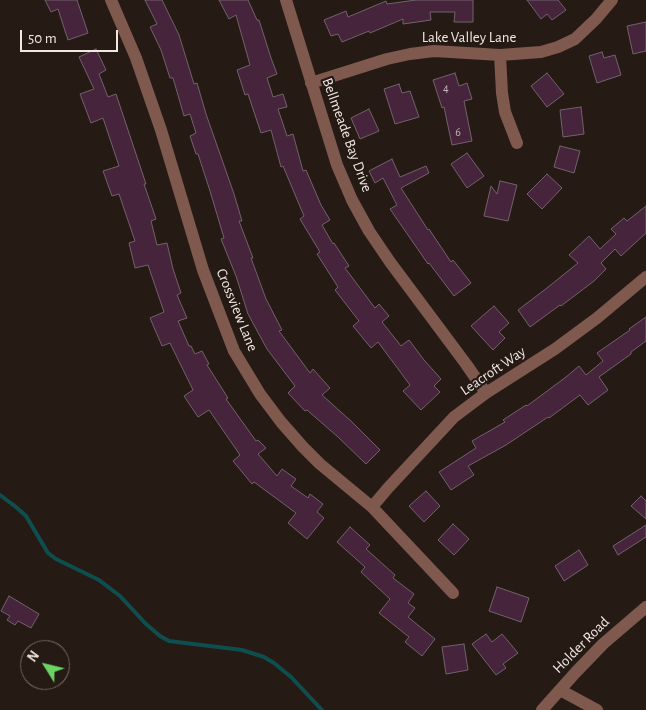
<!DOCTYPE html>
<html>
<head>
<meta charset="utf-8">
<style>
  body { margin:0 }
  #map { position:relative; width:646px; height:710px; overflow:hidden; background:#261a14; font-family:"Alegreya Sans",sans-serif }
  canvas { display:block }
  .north { position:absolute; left:20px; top:640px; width:50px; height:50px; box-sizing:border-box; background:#261a14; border:1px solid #776c67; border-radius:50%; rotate:306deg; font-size:14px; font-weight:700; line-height:20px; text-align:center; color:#f1e8e3 }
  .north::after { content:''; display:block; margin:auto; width:18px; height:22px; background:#6bd363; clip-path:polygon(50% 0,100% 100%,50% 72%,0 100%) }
  .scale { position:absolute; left:20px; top:30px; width:98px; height:22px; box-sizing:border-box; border:2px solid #f1e8e3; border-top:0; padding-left:6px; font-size:15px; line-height:18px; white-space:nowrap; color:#f1e8e3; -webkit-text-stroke:4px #261a14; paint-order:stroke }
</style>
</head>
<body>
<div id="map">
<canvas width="646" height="710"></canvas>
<div class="north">N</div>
<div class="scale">50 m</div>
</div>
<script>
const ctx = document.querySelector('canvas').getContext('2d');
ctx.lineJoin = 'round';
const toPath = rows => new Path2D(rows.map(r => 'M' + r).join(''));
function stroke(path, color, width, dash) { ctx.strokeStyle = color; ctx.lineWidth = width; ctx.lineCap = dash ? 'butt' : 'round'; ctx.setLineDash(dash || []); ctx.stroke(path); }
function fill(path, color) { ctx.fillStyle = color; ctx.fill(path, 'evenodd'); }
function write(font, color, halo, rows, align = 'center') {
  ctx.font = font + ' "Alegreya Sans",sans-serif'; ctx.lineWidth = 4.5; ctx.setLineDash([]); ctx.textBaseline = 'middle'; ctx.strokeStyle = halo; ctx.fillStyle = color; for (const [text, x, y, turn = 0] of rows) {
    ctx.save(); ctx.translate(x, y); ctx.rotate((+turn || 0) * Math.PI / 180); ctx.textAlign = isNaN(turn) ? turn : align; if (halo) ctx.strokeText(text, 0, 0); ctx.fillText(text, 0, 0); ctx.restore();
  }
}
stroke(toPath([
  [0,495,16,507,26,516,48,553,56,559,99,580,120,596,146,624,160,636,169,641,242,650,264,657,274,663,291,677,322,710]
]), '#0f4e4f', 4);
const building = toPath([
  [45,0,77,0,88,33,68,40,58,9,51,12,45,0],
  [145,0,162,0,179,35,194,84,197,83,206,114,234,194,242,221,239,221,253,258,251,258,266,299,282,330,279,331,310,373,313,369,330,388,322,395,352,422,380,450,366,464,338,437,307,410,305,411,288,393,295,386,267,349,248,314,236,276,221,239,224,238,210,191,198,154,196,154,190,136,196,133,190,114,184,116,173,78,170,78,161,50,150,27,157,24,145,0],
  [219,0,248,0,257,20,259,20,271,58,277,74,267,78,273,97,283,94,287,107,278,109,287,136,293,134,303,171,306,170,321,205,330,220,322,225,333,244,334,243,349,266,345,268,375,308,379,304,389,316,382,322,401,346,409,340,424,360,441,379,434,386,440,392,421,410,403,391,410,385,378,342,371,348,353,326,359,321,335,290,338,287,317,254,320,252,300,219,304,216,283,166,281,167,271,130,261,133,248,94,245,95,237,70,250,65,236,15,229,19,219,0],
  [416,0,473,0,473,22,454,22,455,12,430,12,431,20,403,24,403,19,370,33,369,31,342,42,338,34,331,36,324,20,346,11,348,17,386,1,387,4,416,0],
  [527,0,558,0,566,10,552,20,547,14,541,19,527,0],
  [646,22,646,51,633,54,627,26,646,22],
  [96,49,106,70,99,74,108,97,116,94,146,184,144,184,156,219,151,221,157,245,167,243,173,269,181,293,177,295,187,318,178,321,189,346,191,346,195,354,202,351,209,364,207,365,228,398,226,399,256,441,258,440,266,448,258,454,277,476,282,469,296,479,291,486,308,498,310,494,323,504,317,512,324,518,307,539,288,523,296,513,254,482,252,484,233,461,240,455,209,410,198,417,184,396,193,390,170,343,162,346,150,318,164,312,148,265,135,268,129,243,135,241,119,194,112,196,103,171,119,166,103,118,91,123,80,94,94,89,79,57,96,49],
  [602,52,604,58,615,55,621,75,597,83,589,56,602,52],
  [455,73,459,86,467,83,472,99,464,101,472,141,452,145,444,107,442,108,433,80,455,73],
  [547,73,564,94,547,107,531,86,547,73],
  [399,84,402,93,410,91,419,117,395,124,384,89,399,84],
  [581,107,584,134,563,137,560,110,581,107],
  [369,109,379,131,360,139,351,118,369,109],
  [560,146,580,151,574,173,554,167,560,146],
  [467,153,484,176,467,188,451,164,467,153],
  [392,159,400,177,426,166,429,173,401,188,428,230,429,229,451,262,453,260,471,283,454,296,429,263,428,264,390,209,397,205,383,178,375,183,369,171,392,159],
  [547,174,562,188,542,209,527,194,547,174],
  [500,181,517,185,508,221,484,216,491,186,497,194,500,181],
  [646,206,646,233,621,256,615,249,601,263,606,269,594,281,561,306,560,305,530,327,518,310,547,288,578,263,569,255,589,236,600,249,616,234,611,229,624,218,627,221,646,206],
  [494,306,509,323,499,332,505,338,493,350,471,326,494,306],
  [646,317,646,341,631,352,631,354,599,377,608,390,588,405,580,395,549,418,548,417,506,445,468,466,474,475,451,490,439,472,476,448,472,441,505,422,503,420,526,405,527,406,566,377,579,366,586,375,603,361,597,353,630,330,629,329,646,317],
  [426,491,440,506,424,522,409,506,426,491],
  [641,496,646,501,646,519,631,506,641,496],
  [453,524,469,539,454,555,438,540,453,524],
  [646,525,646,537,618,555,613,546,646,525],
  [350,527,370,545,366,549,395,575,393,578,414,594,408,603,415,608,408,617,435,639,422,656,405,642,409,637,379,613,390,599,361,572,365,567,337,542,350,527],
  [579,550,588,565,564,581,555,566,579,550],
  [497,587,529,598,521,622,489,611,497,587],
  [9,596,39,614,31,628,18,621,15,625,7,620,10,616,1,611,9,596],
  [486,634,492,642,502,634,518,653,503,664,506,668,496,675,472,644,486,634],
  [464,644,468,670,446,674,442,647,464,644]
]);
fill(building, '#46253c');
stroke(building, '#71626b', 1);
stroke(toPath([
  [111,0,136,58,161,130,203,270,234,351,260,394,281,422,303,447,320,464,372,507,453,593],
  [286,0,337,165,352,200,369,231,390,262,466,364,486,393],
  [500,55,502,93,505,112,517,143],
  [311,83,387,59,410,54,434,51,500,55,541,52,558,47,575,39,596,19,612,0],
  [372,507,388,488,454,417,486,393,555,349,597,318,646,277],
  [560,690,597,710],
  [542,710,576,672,603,644,646,607]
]), '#7f584e', 12);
write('12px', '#c6b7b9', null, [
  ["4",446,88],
  ["6",458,132]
]);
write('15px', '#f1e8e3', '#261a14', [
  ["Lake Valley Lane",469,37],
  ["Bellmeade Bay Drive",347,135,70],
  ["Crossview Lane",237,310,68],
  ["Leacroft Way",493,371,-34],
  ["Holder Road",581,645,-45]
]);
</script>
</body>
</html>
